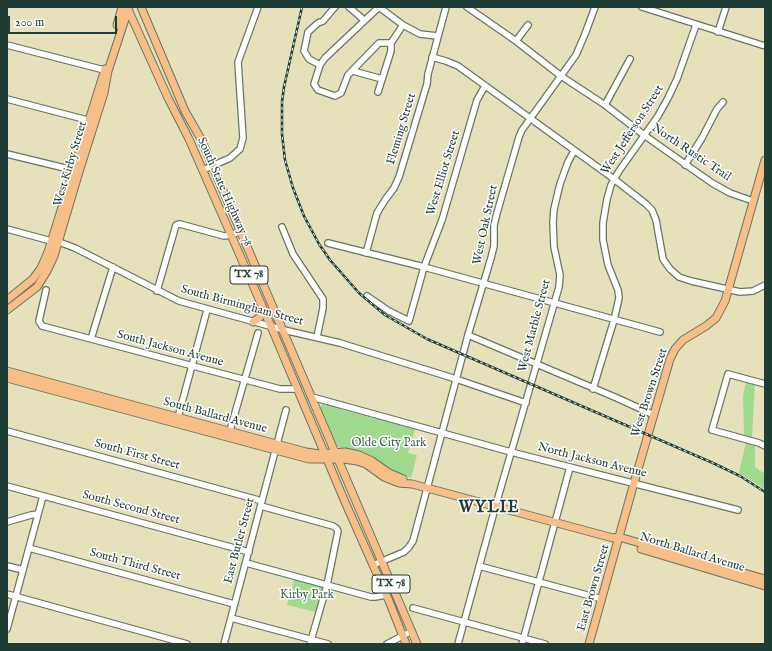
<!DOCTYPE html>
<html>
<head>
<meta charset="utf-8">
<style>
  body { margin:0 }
  #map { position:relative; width:772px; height:651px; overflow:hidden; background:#e6e0bb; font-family:"IM FELL English",serif }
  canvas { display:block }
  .frame { position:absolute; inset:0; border:8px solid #1f3d34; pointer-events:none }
  .scale { position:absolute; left:8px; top:16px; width:109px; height:18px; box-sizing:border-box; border:2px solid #1f3d34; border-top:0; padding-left:5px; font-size:12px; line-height:14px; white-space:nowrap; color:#1f3d34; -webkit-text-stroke:3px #fff; paint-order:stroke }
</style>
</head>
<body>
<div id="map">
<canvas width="772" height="651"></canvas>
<div class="frame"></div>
<div class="scale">200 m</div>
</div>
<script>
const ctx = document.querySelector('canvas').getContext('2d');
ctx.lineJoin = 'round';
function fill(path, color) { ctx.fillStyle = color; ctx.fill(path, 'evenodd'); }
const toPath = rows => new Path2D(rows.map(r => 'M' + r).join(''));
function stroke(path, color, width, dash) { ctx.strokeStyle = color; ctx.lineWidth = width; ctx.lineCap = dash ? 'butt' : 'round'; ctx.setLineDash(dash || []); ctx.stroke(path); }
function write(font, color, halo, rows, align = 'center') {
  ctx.font = font + ' "IM FELL English",serif'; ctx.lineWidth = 3; ctx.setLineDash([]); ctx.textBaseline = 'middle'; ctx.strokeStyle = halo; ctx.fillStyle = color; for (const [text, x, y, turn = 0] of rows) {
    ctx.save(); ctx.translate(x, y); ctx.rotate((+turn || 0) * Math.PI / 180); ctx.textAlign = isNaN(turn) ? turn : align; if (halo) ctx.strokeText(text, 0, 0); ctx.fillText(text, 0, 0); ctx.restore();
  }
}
fill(toPath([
  [746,381,755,383,752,436,755,446,755,467,765,474,765,489,739,473,746,442,744,434,743,396],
  [322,404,325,404,339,408,342,410,415,429,408,453,417,455,411,478,393,472,376,460,363,453,340,448,336,444,320,407],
  [294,579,323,587,316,612,287,605]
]), '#9fda8e');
const minor = toPath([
  [335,7,323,21,318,23,308,32,304,51,309,59,320,65,314,84,318,90,335,96,341,93,348,75,379,43,391,43],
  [349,7,364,20],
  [379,7,403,25,420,34,437,36],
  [467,7,516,41,561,76,605,105,644,135,712,183,730,193,753,201],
  [642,7,765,46],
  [718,32,726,7],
  [516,41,528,25],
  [391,43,403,25],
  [7,45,108,71],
  [432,57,446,61,458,66,614,179,646,204,652,210,656,220,663,259,670,269,679,277,691,281,740,292,753,291,765,285],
  [320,65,325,58,379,7],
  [353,71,382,79],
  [378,92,391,51,391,43],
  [7,99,91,121],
  [605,105,630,59],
  [7,154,77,171],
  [685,165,702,138,717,109,723,102],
  [203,170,230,158,240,149,243,138,238,62,258,7],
  [282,227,293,254,323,299,323,308,317,337],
  [7,229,51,241,59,242,75,248,179,301,284,330,340,343,456,379,526,403],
  [328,243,424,267,660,332],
  [366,253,377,213,385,200,394,188,399,177,427,84,428,74,446,7],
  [46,290,39,321,42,326,280,389,298,389],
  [157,291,176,225,180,224,224,236,232,235,241,231],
  [367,296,389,311,409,321,424,267,442,220,477,100,485,86],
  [468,335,617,398,654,415],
  [91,339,113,267],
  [765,384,728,374,712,430,759,443,765,446],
  [593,389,614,320,619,298,618,290,608,265,603,240,603,223,607,199,611,185,619,171,658,116,668,98,677,79,696,25],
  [312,397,511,452,738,510],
  [177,421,207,310],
  [7,431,262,501],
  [229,434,258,333],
  [7,486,249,552],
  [261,506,333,526,336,528,338,531,327,585,310,644],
  [7,522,31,515,38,514],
  [29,548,234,604],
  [246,563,371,597,375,597,386,595],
  [373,565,404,552,409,547,413,541,468,335,491,258,494,246,494,225,497,213,519,137,522,130,576,55,585,34,595,7],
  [7,566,23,570],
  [479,566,602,599],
  [7,594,187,644],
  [413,608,545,644],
  [231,618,328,644],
  [7,629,43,496],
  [224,644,286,410],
  [387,644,412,631],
  [458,644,497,501,559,287,560,275,554,247,553,222,554,209,560,184,568,162,574,151],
  [522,644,570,467]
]);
const major = toPath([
  [127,7,168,98,189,139,235,244,273,331,345,502,389,601,406,644],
  [141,7,185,111,201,139,417,644],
  [117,25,122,7],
  [7,300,33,279,41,268,48,252,105,69],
  [7,310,37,287,47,271,54,256,79,172,104,93,108,71,129,7],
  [253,322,260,317,263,308],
  [7,371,306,452,320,454,345,452,359,455,372,461,389,473,403,479],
  [7,378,309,459,344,459,357,461,366,464,384,477,399,483,412,484,427,488,613,538,619,537,765,579],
  [641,549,765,586],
  [589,644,634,483,670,359,675,349,683,340,706,326,716,318,725,301,765,160]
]);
stroke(minor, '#657663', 8);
stroke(major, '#657663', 9);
stroke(minor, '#fff', 5.5);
stroke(major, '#f7be88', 7);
const rail = toPath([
  [302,7,284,87,282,102,282,134,285,160,293,188,304,216,319,244,330,260,359,293,385,315,427,339,713,463,740,476,765,492]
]);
stroke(rail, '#1f3d34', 2.5);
stroke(rail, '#fff', 1, [3]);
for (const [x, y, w] of [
  [249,275,38],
  [391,584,38]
]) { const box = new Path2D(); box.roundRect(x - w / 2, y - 9, w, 18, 3); ctx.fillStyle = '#fff'; ctx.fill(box); stroke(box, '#1f3d34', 1); }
write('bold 11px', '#1f3d34', null, [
  ["TX 78",249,275],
  ["TX 78",391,584]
]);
write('12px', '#1f3d34', '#fff', [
  ["Fleming Street",402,129,-73],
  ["West Jefferson Street",633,130,-57],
  ["North Rustic Trail",691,153,34],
  ["West Kirby Street",71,164,-73],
  ["West Elliot Street",444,173,-73],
  ["South State Highway 78",224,192,66],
  ["West Oak Street",486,225,-78],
  ["South Birmingham Street",242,306,15],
  ["West Marble Street",535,326,-75],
  ["South Jackson Avenue",170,349,15],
  ["West Brown Street",650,393,-72],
  ["South Ballard Avenue",215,416,15],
  ["South First Street",137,455,15],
  ["North Jackson Avenue",592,461,14],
  ["South Second Street",131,508,15],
  ["East Butler Street",240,541,-75],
  ["North Ballard Avenue",692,553,17],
  ["South Third Street",135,565,15],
  ["East Brown Street",594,588,-74]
]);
write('12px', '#3f644a', '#fff', [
  ["Olde City Park",389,444],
  ["Kirby Park",307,596]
]);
ctx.letterSpacing = '1px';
write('bold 16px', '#1f3d34', '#fff', [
  ["WYLIE",489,509]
]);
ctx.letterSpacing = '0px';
</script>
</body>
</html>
